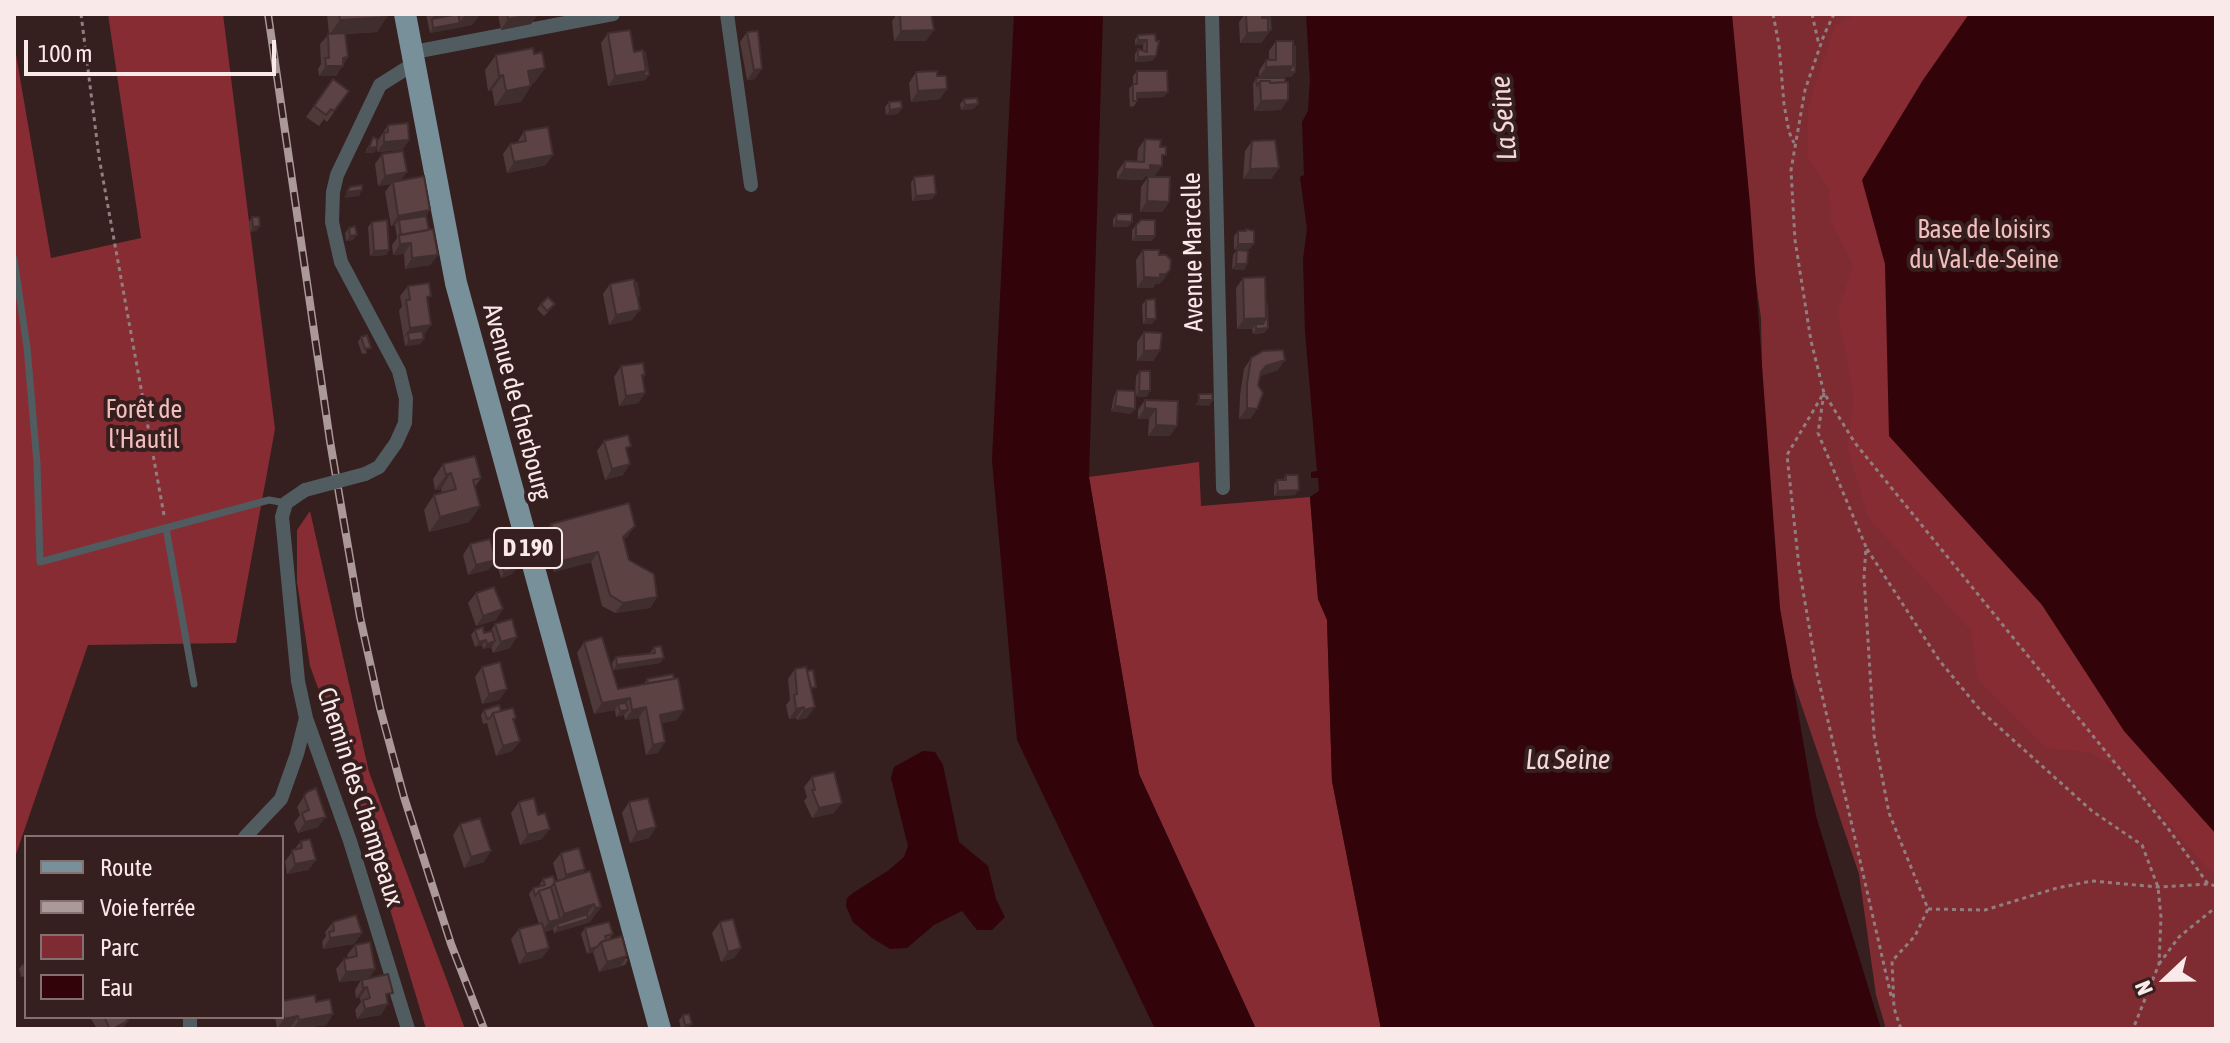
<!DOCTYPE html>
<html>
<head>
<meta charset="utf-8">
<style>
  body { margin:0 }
  #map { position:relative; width:2230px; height:1043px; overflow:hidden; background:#361f1f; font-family:"Asap Condensed",sans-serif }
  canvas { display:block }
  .frame { position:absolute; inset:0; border:16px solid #fae9e9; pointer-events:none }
  .legend { position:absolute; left:24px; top:835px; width:260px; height:184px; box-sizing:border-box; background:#361f1f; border:2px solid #847070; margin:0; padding:10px 14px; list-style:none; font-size:24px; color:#fae9e9 }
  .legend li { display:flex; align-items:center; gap:16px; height:40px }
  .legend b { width:40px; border:2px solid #847070 }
  .north { position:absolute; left:2126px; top:939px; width:80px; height:80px; -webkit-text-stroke:6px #361f1f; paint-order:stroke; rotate:248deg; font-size:22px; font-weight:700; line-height:32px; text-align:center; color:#fae9e9 }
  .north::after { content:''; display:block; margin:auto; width:28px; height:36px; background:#fae9e9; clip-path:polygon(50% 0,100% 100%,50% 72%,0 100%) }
  .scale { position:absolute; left:24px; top:40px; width:252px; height:36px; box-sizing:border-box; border:4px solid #fae9e9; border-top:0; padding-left:10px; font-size:24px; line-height:28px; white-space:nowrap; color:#fae9e9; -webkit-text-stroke:6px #361f1f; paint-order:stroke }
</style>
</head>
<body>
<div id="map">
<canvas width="2230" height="1043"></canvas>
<div class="frame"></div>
<ul class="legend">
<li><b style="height:10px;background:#789099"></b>Route</li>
<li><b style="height:10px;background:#ab9898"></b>Voie ferrée</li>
<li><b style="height:22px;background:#7f2b32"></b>Parc</li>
<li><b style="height:22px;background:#320309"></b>Eau</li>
</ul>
<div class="north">N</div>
<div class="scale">100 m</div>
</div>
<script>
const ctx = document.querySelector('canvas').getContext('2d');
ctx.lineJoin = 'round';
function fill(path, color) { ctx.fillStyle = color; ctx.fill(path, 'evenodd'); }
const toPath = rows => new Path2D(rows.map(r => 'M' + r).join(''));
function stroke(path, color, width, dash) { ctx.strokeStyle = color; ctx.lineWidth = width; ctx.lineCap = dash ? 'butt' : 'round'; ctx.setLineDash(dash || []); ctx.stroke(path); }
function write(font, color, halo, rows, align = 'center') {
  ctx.font = font + ' "Asap Condensed",sans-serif'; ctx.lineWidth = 8; ctx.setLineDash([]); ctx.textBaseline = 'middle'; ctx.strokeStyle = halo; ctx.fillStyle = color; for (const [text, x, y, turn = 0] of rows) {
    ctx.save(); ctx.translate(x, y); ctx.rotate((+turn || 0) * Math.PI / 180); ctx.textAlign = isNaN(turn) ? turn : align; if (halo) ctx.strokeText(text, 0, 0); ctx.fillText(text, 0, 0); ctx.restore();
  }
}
fill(toPath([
  [1719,14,2216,14,2216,1029,1886,1029,1876,995,1859,874,1767,604,1761,318]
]), '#7f2b32');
fill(toPath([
  [108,14,223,14,275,429,236,643,88,645,14,860,14,43,51,258,141,238],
  [1856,14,1969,14,1923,80,1862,180,1885,264,1889,436,2042,605,2124,731,2216,834,2216,873,2205,866,2124,769,2087,752,2046,748,1978,680,1971,631,1868,517,1847,447,1854,401,1838,312,1853,266,1831,221,1829,189,1808,159,1808,107,1835,26],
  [1199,462,1201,506,1310,497,1318,599,1327,619,1332,781,1381,1029,1256,1029,1139,774,1089,477],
  [310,511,369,772,465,1029,426,1029,348,770,310,666,297,582,297,530]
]), '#882c34');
fill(toPath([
  [1014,14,1103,14,1089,477,1139,774,1256,1029,1155,1029,1017,740,992,460],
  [1306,14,1732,14,1750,204,1780,608,1816,816,1881,1029,1381,1029,1332,781,1327,620,1318,599,1310,497,1319,491,1318,478,1311,478,1311,472,1317,471,1305,332,1303,259,1307,229,1300,177,1304,175,1302,122,1308,111,1310,80],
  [1969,14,2216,14,2216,834,2124,731,2042,605,1889,436,1885,264,1862,180,1923,80],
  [923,751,935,752,943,765,959,842,988,866,996,899,1005,917,992,930,977,930,962,911,934,925,907,948,890,949,872,938,853,922,846,906,847,898,853,893,889,870,904,857,908,846,891,778,894,767]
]), '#320309');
stroke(toPath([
  [81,14,99,157,164,515],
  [1773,14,1779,45,1784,104,1789,132,1794,143],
  [1812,14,1819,45],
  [1834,14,1824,35,1805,90,1791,170,1795,240,1811,341,1824,393,1855,443,2167,827,2208,884,2216,886],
  [1824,393,1818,433,1866,547,1864,577,1874,735,1889,813,1928,909,1915,936,1892,961,1894,1008,1901,1029],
  [1822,396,1787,455,1799,567,1817,673,1892,1000],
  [1867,549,1939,660,1981,711,2092,811,2142,845,2158,887,2161,917,2159,964,2133,1029],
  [1928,909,1985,910,2057,888,2092,881,2158,887,2208,884],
  [2216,911,2216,939],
  [2159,964,2179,937,2216,907]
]), '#927e7e', 3, [4, 4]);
stroke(toPath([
  [14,259,27,347,37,463,40,562,269,500,286,503],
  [166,528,194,684]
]), '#505c60', 7);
stroke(toPath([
  [727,14,751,185],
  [1212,14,1223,488],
  [414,52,613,14],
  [365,474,379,467,396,443,405,423,406,399,399,371,341,262,332,222,333,192,337,175,380,85,415,63],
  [305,490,286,503,282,517,298,681,306,718,350,841,408,1029],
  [245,837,281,799,297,754,306,718],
  [190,1017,190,1029]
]), '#505c60', 14);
stroke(toPath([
  [405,14,456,283,660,1029]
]), '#789099', 22);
const rail = toPath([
  [268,14,330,441,360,617,380,708,404,797,451,944,484,1029]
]);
stroke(rail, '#ab9898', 8);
stroke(rail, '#361f1f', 5, [15]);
stroke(toPath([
  [305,490,365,474]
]), '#505c60', 14);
fill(toPath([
  [327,14,387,14,377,32,346,34,348,57,336,76,319,76,318,69,321,64,320,44,329,34],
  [426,14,480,14,472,25,430,33],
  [498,14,538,14,531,24,501,30],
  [894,14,931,14,926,41,894,41,892,21,895,17],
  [1245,14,1262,14,1271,30,1261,43,1240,43,1239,22],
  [758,31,755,79,747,80,740,42,747,32],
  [608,33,634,52,649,75,645,80,608,86,601,43],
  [1155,34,1156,56,1152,61,1135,62,1135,54,1138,49,1143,50,1143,45,1135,45,1135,40,1138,35],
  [1276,41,1295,72,1291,77,1259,77,1259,71,1266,60,1269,60,1269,51],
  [534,54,545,68,534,83,531,84,521,102,495,106,492,90,488,91,485,70,496,55],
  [1137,71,1164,97,1137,98,1137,101,1134,106,1130,107,1129,89,1133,84,1133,76],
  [916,72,940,99,911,102,909,83],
  [1256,78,1281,110,1254,111,1253,84],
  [333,79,349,91,327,122,324,119,319,126,306,117],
  [964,99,974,109,961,110,960,104],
  [889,102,898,114,886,115,885,107],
  [388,125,409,140,402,150,377,152,377,148,374,153,365,153,373,137,377,142],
  [524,131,546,165,507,173,503,154,510,144,517,143],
  [1145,139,1160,147,1162,161,1155,176,1146,176,1142,180,1117,179,1117,172,1125,161,1137,162,1138,149],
  [1252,141,1279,168,1271,179,1243,179,1245,151],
  [382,154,426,216,429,230,438,255,430,265,405,269,404,254,393,255,392,245,397,238,395,225,391,226,385,192,391,184,378,186,375,164],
  [914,177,936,194,932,199,912,201,911,183],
  [1148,177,1169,202,1162,212,1140,212,1141,187],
  [1117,214,1128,227,1113,227,1113,219],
  [252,217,260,226,256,231,250,232,249,222],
  [372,222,389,250,386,255,370,256,368,227],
  [1136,225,1155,236,1152,241,1132,241,1132,230],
  [349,228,353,240,346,241,345,233],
  [1246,229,1250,249,1234,250,1234,236,1238,231,1244,231],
  [1143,250,1159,255,1170,270,1163,280,1159,284,1155,284,1153,288,1137,288,1136,260],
  [1237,250,1247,264,1244,270,1232,269,1233,255],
  [1243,278,1268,328,1264,333,1253,334,1252,329,1237,329,1236,288],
  [610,284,637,299,632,320,609,325,603,294],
  [408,286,428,301,424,339,420,344,405,346,399,311,402,306,400,296],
  [1146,300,1152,324,1143,324,1142,305],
  [541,304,551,309,544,316,537,309],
  [1144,332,1160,350,1153,361,1137,361,1137,342],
  [361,337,367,353,362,354,358,342],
  [1251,358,1278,370,1260,376,1258,385,1257,409,1250,419,1239,419,1240,395,1244,369],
  [621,366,645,375,642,379,645,393,638,403,619,406,614,377],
  [1140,371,1150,391,1146,397,1135,396,1136,376],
  [1117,390,1131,414,1111,411,1114,396],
  [1145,400,1178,401,1170,436,1148,436,1149,419,1138,419,1138,410],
  [604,441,623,475,605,480,597,451],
  [443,464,481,478,475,487,480,506,469,522,429,532,424,510,434,495,442,493,441,489,435,490,433,479],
  [1286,475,1295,495,1274,496,1274,485,1277,480,1283,480],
  [551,524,628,536,623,540,629,560,657,597,650,608,615,613,602,606,591,562,554,572,544,534],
  [470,544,496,560,488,570,468,575,463,555],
  [502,563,512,574,501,578,498,568],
  [476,593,496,620,476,626,468,603],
  [495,624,510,648,493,653,491,647,483,649,482,645,475,647,471,635,475,630,484,633,490,632],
  [584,642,618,689,644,684,647,679,677,720,662,723,658,753,646,755,639,718,625,720,624,715,616,717,615,710,594,714,577,653],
  [654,647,664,658,660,663,613,670,612,663,616,657,650,653],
  [482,667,507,689,499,700,482,704,475,677],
  [795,669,812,692,807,718,797,720,796,718,789,719,786,705,790,700,788,679],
  [484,710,501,711,514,722,520,741,512,751,496,756,487,723,483,724,481,715],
  [812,777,834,813,812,818,804,801,807,797,804,787],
  [307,792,318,827,298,833,294,823,300,815,297,807],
  [519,802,538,815,542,839,520,845,511,813],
  [629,802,656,827,649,838,630,843,622,813],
  [460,824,484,862,464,868,453,835],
  [301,841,316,860,308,870,287,874,285,861],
  [561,853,585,869,583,873,601,907,590,922,554,933,553,929,545,932,549,948,542,958,519,964,511,939,519,929,539,924,529,894,533,888,540,886,540,884,543,879,555,882,558,881,553,863],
  [333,922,362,933,354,944,323,949,322,942,326,936,325,932],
  [720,922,741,948,734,958,721,962,712,933],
  [585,928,613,934,609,939,628,960,625,965,599,972,593,952,587,954,581,934],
  [355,945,369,978,387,1001,381,1015,357,1019,355,1010,361,1002,360,998,356,998,355,990,361,980,339,982,336,969,344,959,348,958,347,955],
  [23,963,26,976,21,977,19,969],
  [282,1001,316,1002,333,1014,326,1025,300,1029,292,1029,291,1027,277,1029,275,1017,282,1017],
  [683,1015,688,1029,681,1029,679,1020],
  [90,1017,126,1017,122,1029,97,1029]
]), '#4f3939');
fill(toPath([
  [435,14,458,14,432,19],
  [466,14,480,14,472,25,456,28],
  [538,14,531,24,501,30,508,19],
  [387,17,377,32,329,35,340,20],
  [460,23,456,28,430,33,433,28],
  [934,30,926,41,894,41,901,31],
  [1271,30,1261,43,1240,43,1247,33],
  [1138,40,1147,40,1143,45,1135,45],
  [1156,56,1152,61,1135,62,1138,57],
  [348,57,336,76,319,76,326,66,343,58],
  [1293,66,1295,72,1291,77,1259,77,1266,67],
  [545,68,534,83,518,86,528,71],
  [762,69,755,79,747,80,754,70],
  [646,71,649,75,645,80,608,86,615,76],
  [503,75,492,90,488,91,499,76],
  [531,86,521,102,495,106,506,91],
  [947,89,940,99,911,102,918,91],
  [1168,92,1164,97,1134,98,1137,93],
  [1288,100,1281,110,1254,111,1261,101],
  [978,104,974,109,961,110,965,105],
  [902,108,898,114,886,115,890,110],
  [409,140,402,150,377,152,384,142],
  [377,147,374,153,365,153,369,148],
  [553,155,546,165,507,173,514,162],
  [1150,165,1162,166,1155,176,1146,176,1142,180,1117,179,1124,169],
  [1279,168,1271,179,1243,179,1250,169],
  [407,172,399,183,393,182,391,184,378,186,385,176],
  [362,190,359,196,344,198,347,192],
  [936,194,932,199,912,201,916,196],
  [1147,201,1169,202,1162,212,1140,212],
  [430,210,423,221,399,220,395,225,391,226,398,216],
  [1116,221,1132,222,1128,227,1113,227],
  [260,226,256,231,250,232,253,227],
  [357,235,353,240,346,241,350,236],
  [1136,236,1155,236,1152,241,1132,241],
  [411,243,404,254,393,255,400,244],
  [1238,244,1254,244,1250,249,1234,250],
  [389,250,386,255,370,256,374,251],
  [438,255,430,265,405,269,412,258],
  [1236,264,1247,264,1244,270,1232,269],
  [1170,270,1163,280,1159,284,1155,284,1153,288,1137,288,1144,277],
  [640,310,632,320,609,325,616,315],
  [1266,318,1268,328,1264,333,1253,334,1256,329,1256,324,1252,329,1237,329,1244,319],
  [1146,319,1156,319,1152,324,1143,324],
  [431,325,424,335,408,337,408,333,403,338,410,328],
  [424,339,420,344,405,346,409,341],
  [1160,350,1153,361,1137,361,1144,351],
  [1285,360,1278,370,1259,376,1261,372,1266,366],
  [1139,391,1150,391,1146,397,1135,396],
  [645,393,638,403,619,406,626,396],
  [1199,400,1213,400,1209,406,1195,405],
  [1115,406,1135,409,1131,414,1111,411],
  [1145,408,1156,409,1149,419,1138,419],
  [1247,408,1257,409,1250,419,1239,419],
  [1156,425,1177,426,1170,436,1148,436],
  [630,464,623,475,605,480,612,469],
  [451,473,441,489,435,490,446,475],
  [1299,490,1295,495,1274,496,1278,491],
  [480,506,469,522,429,532,440,517],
  [635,526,628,536,615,548,623,537],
  [598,552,591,562,554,572,561,561],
  [496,560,488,570,468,575,476,565],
  [516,569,512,574,501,578,504,572],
  [657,597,650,608,615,613,623,603],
  [503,609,496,620,476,626,483,616],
  [517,637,510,648,493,653,501,642],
  [486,640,482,645,475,647,479,642],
  [495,641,492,647,483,649,487,644],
  [664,658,660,663,613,670,617,665],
  [507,689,499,700,482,704,489,694],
  [630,698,622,708,618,704,615,710,594,714,602,703],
  [646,707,639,718,625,720,632,710],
  [804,707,796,718,789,719,796,709],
  [815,707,807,718,797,720,804,710],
  [628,710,624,715,616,717,620,711],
  [684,710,677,720,653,725,660,715],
  [520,741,512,751,496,756,503,746],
  [665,742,658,753,646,755,653,745],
  [842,803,834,813,812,818,819,808],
  [326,817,318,827,298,833,305,822],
  [656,827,649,838,630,843,637,832],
  [550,829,542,839,520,845,528,835],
  [491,851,484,862,464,868,471,857],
  [316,860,308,870,287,874,295,864],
  [585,869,578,880,559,885,566,875],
  [594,904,583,920,557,924,553,929,564,914],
  [601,907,590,922,584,924,595,908],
  [560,919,553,929,541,932,549,922],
  [588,919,584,924,554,933,558,928],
  [362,933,354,944,323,949,330,938],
  [597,947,593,952,587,954,590,949],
  [549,948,542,958,519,964,526,954],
  [741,948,734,958,721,962,728,952],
  [627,956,620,967,599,972,607,962],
  [375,969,368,980,339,982,346,972],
  [367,987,360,998,356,998,363,988],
  [388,1004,381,1015,357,1019,365,1009],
  [333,1014,326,1025,293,1029,299,1020],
  [298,1016,291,1027,277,1029,284,1019],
  [128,1021,122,1029,113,1029],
  [692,1024,688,1029,683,1029,685,1025]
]), '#402e2e');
const building = toPath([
  [339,14,387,14,387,17,340,20,339,14],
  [458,14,460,23,433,28,432,19,458,14],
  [507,14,536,14,508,19,507,14],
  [900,14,931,14,934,30,901,31,900,14],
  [1246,14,1262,14,1262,18,1268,18,1268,32,1247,33,1246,14],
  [1262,16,1270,16,1271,30,1268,30,1268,18,1262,18,1262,16],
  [630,30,634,52,643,50,646,71,615,76,608,33,630,30],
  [758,31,762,69,754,70,747,32,758,31],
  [345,33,348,57,343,58,343,66,326,66,325,58,329,58,328,34,345,33],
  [1155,34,1156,41,1159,41,1156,56,1138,57,1138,49,1147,52,1147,40,1138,40,1138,35,1155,34],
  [1276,41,1293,41,1293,66,1266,67,1266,60,1276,60,1276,41],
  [1293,46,1295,46,1295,72,1289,72,1293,66,1293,46],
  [533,48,534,54,542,52,545,68,528,71,531,86,506,91,503,75,499,76,496,55,533,48],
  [643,52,645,52,649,75,642,76,646,71,643,52],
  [937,71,937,76,946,76,947,89,918,91,916,72,937,71],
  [1137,71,1167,71,1168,92,1137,93,1137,101,1133,101,1133,84,1137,84,1137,71],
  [1256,78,1285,78,1285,82,1270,83,1270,81,1260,81,1257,86,1256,78],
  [333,79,349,91,334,111,331,109,326,115,314,106,333,79],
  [1260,81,1270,81,1270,83,1288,82,1288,100,1261,101,1260,81],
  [977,98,978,104,965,105,964,99,977,98],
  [901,101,902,108,890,110,889,102,901,101],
  [408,123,409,140,384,142,384,133,388,132,388,125,408,123],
  [548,127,553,155,514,162,510,144,526,141,524,131,548,127],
  [373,137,377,139,377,147,369,148,373,137],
  [1145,139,1161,140,1160,147,1166,147,1166,155,1162,155,1162,166,1150,165,1150,170,1124,169,1125,161,1144,162,1145,139],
  [1275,140,1279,168,1250,169,1252,141,1275,140],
  [403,151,407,172,385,176,382,154,403,151],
  [934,175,936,194,916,196,914,177,934,175],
  [424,176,430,210,398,216,393,182,424,176],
  [1148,177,1170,177,1169,202,1147,201,1148,177],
  [362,185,362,190,347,192,350,187,362,185],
  [1117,214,1132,214,1132,222,1116,221,1117,214],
  [426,216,429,230,401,235,399,220,426,216],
  [252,217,259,217,260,226,253,227,252,217],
  [387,220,389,250,374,251,372,222,387,220],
  [1141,220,1155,220,1155,236,1136,236,1136,225,1141,220],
  [355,226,357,235,350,236,349,228,355,226],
  [433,229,438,255,412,258,411,243,400,244,399,235,433,229],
  [1246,229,1254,231,1254,244,1238,244,1238,231,1246,231,1246,229],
  [1143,250,1159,250,1159,255,1166,255,1171,260,1170,270,1166,274,1160,274,1160,278,1144,277,1143,250],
  [1237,250,1248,251,1247,264,1236,264,1237,250],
  [1265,277,1266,318,1244,319,1243,278,1265,277],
  [634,279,640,310,616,315,610,284,634,279],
  [429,283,431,296,427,297,431,325,410,328,406,300,410,300,408,286,429,283],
  [634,283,637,283,639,296,637,296,634,283],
  [548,297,555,304,547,311,541,304,548,297],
  [1155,299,1156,319,1146,319,1146,300,1155,299],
  [1266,304,1267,304,1268,328,1256,329,1256,324,1263,324,1266,318,1266,304],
  [422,331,424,339,409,341,408,333,422,331],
  [1144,332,1162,333,1160,350,1144,351,1144,332],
  [367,335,371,348,365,349,361,337,367,335],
  [1283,350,1285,360,1266,366,1261,372,1258,385,1263,393,1257,409,1247,408,1247,384,1251,358,1263,351,1283,350],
  [643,363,645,375,642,375,645,393,626,396,621,366,643,363],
  [1140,371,1150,371,1150,391,1139,391,1140,371],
  [1117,390,1135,391,1135,409,1115,406,1117,390],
  [1199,394,1212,394,1213,400,1199,400,1199,394],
  [1145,400,1178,401,1177,426,1156,425,1156,409,1145,408,1145,400],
  [628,435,631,446,626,448,630,464,612,469,604,441,628,435],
  [475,456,481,478,473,480,480,506,440,517,434,495,456,489,451,473,446,475,443,464,475,456],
  [1286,475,1298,475,1299,490,1278,491,1277,480,1286,480,1286,475],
  [629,503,635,526,623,537,629,560,654,574,657,597,623,603,610,595,598,552,561,561,551,524,629,503],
  [490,539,496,560,476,565,470,544,490,539],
  [513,559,516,569,504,572,502,563,513,559],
  [494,587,503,609,483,616,476,593,494,587],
  [512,619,517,637,501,642,495,624,512,619],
  [483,627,484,633,492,631,495,641,487,644,486,640,479,642,475,630,483,627],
  [602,637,618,689,678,678,684,710,660,715,665,742,653,745,646,707,632,710,630,698,602,703,584,642,602,637],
  [661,646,664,658,617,665,616,657,655,653,654,647,661,646],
  [500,662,507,689,489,694,482,667,500,662],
  [806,667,815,707,804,710,804,707,796,709,794,695,797,694,795,669,806,667],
  [813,670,816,687,811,688,807,671,813,670],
  [673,674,674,679,648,683,647,679,673,674],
  [626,703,628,710,620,711,618,704,626,703],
  [499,705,501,711,493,713,490,718,487,719,484,710,499,705],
  [513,708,516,718,513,719,520,741,503,746,493,713,513,708],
  [834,772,842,803,819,808,812,790,815,790,812,777,834,772],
  [316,788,326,817,305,822,302,813,309,810,304,796,307,792,316,788],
  [534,798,538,815,545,813,550,829,528,835,519,802,534,798],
  [648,798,656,827,637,832,629,802,648,798],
  [480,818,491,851,471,857,460,824,480,818],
  [310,839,316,860,295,864,292,850,302,848,301,841,310,839],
  [579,848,585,869,566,875,561,853,579,848],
  [590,871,601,907,595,908,594,904,564,914,554,882,590,871],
  [553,876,555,882,551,887,539,891,535,896,533,888,545,885,543,879,553,876],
  [551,887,560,919,549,922,539,891,551,887],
  [587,914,588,919,558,928,557,924,587,914],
  [356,915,362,933,330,938,329,932,334,931,333,922,356,915],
  [733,919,741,948,728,952,720,922,733,919],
  [609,922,613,934,605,936,606,940,601,942,597,947,590,949,585,928,609,922],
  [542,923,549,948,526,954,519,929,542,923],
  [622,936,627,956,607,962,601,942,622,936],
  [370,942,375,969,346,972,344,959,357,956,355,945,370,942],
  [388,974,393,993,386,994,388,1004,365,1009,363,1000,370,998,367,987,363,988,362,980,388,974],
  [315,995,316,1002,330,999,333,1014,299,1020,298,1016,284,1019,282,1001,315,995],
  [689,1014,692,1024,685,1025,683,1015,689,1014],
  [104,1017,126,1017,128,1021,113,1029,110,1029,104,1017]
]);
fill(building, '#5c4242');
stroke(building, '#402e2e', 2);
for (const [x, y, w] of [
  [528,548,68]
]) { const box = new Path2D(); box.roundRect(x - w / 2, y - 20, w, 40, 6); ctx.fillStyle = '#361f1f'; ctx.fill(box); stroke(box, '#fae9e9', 2); }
write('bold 24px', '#fae9e9', null, [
  ["D 190",528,548]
]);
write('26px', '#f3bdbc', '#361f1f', [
  ["Base de loisirs",1984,230],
  ["du Val-de-Seine",1984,260],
  ["Forêt de",144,410],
  ["l'Hautil",144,440]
]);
write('26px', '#fae9e9', '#361f1f', [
  ["Avenue Marcelle",1193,252,-91],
  ["Avenue de Cherbourg",517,402,75],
  ["Chemin des Champeaux",360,797,72]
]);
write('italic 28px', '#f5d9d8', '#361f1f', [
  ["La Seine",1504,118,-95],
  ["La Seine",1568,760]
]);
</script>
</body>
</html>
